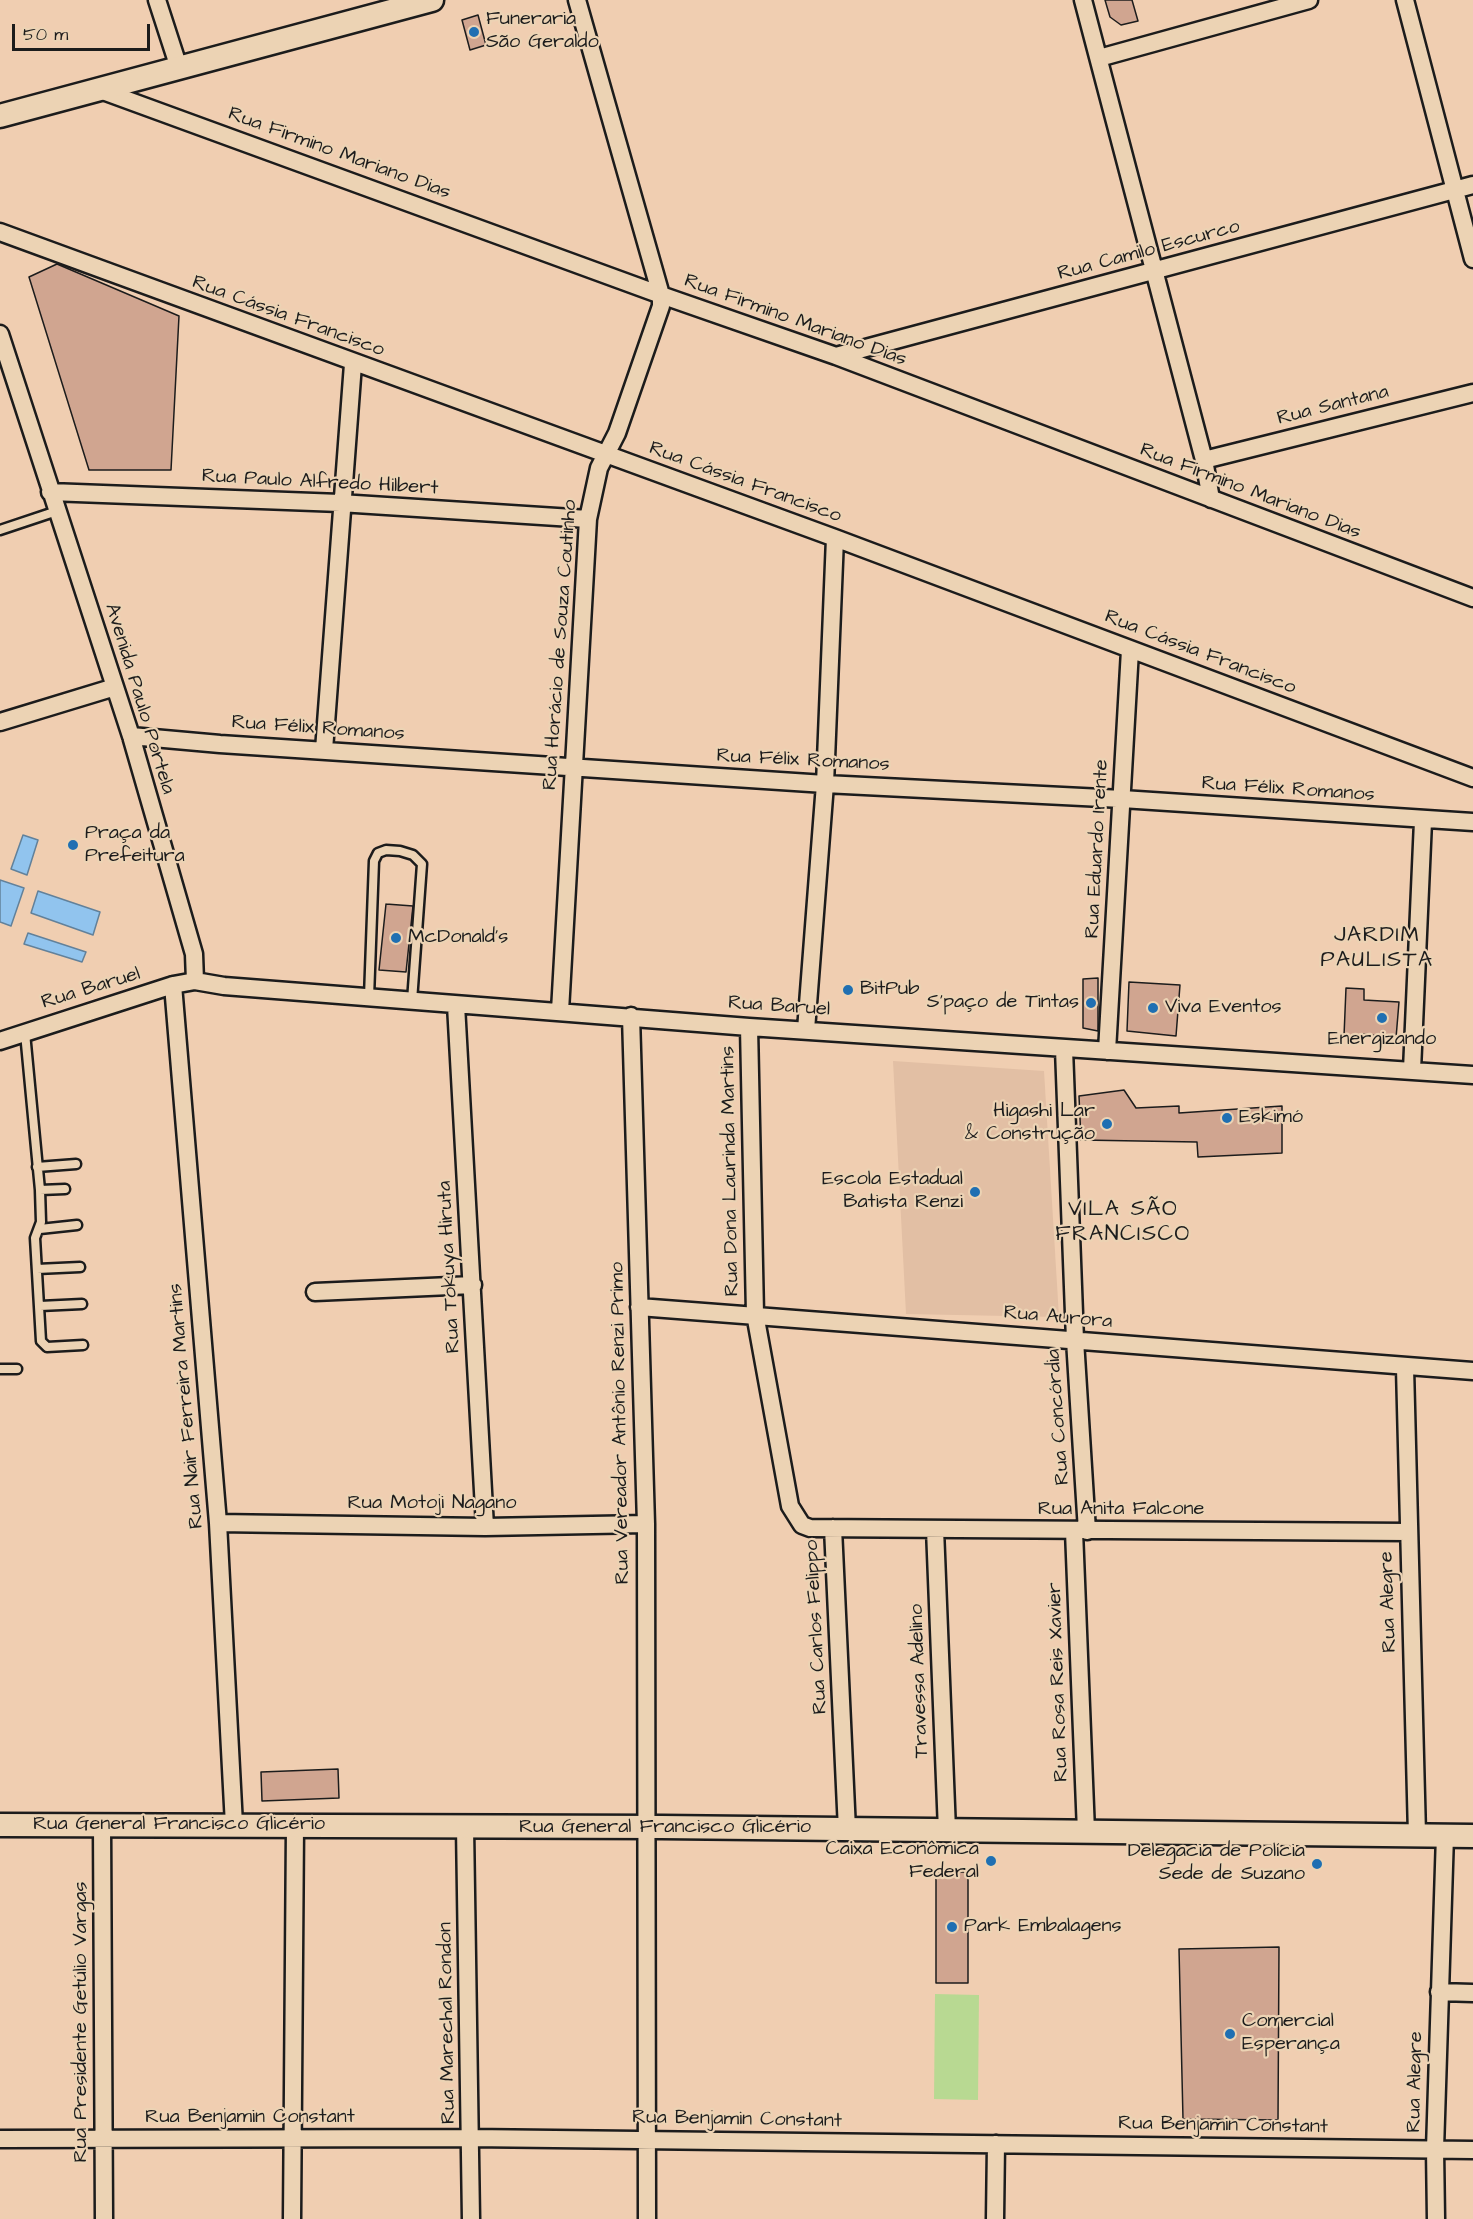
<!DOCTYPE html>
<html>
<head>
<meta charset="utf-8">
<style>
  body { margin:0 }
  #map { position:relative; width:1473px; height:2219px; overflow:hidden; background:#f0ceb1; font-family:"Architects Daughter",sans-serif }
  canvas { display:block }
  .scale { position:absolute; left:12px; top:24px; width:138px; height:27px; box-sizing:border-box; border:3px solid #1c1c1c; border-top:0; padding-left:8px; font-size:18px; line-height:21px; white-space:nowrap; color:#1c1c1c; -webkit-text-stroke:4px #ecd3b4; paint-order:stroke }
</style>
</head>
<body>
<div id="map">
<canvas width="1473" height="2219"></canvas>
<div class="scale">50 m</div>
</div>
<script>
const ctx = document.querySelector('canvas').getContext('2d');
ctx.lineJoin = 'round';
function fill(path, color) { ctx.fillStyle = color; ctx.fill(path, 'evenodd'); }
const toPath = rows => new Path2D(rows.map(r => 'M' + r).join(''));
function stroke(path, color, width, dash) { ctx.strokeStyle = color; ctx.lineWidth = width; ctx.lineCap = dash ? 'butt' : 'round'; ctx.setLineDash(dash || []); ctx.stroke(path); }
function write(font, color, halo, rows, align = 'center') {
  ctx.font = font + ' "Architects Daughter",sans-serif'; ctx.lineWidth = 4.5; ctx.setLineDash([]); ctx.textBaseline = 'middle'; ctx.strokeStyle = halo; ctx.fillStyle = color; for (const [text, x, y, turn = 0] of rows) {
    ctx.save(); ctx.translate(x, y); ctx.rotate((+turn || 0) * Math.PI / 180); ctx.textAlign = isNaN(turn) ? turn : align; if (halo) ctx.strokeText(text, 0, 0); ctx.fillText(text, 0, 0); ctx.restore();
  }
}
fill(toPath([
  [893,1061,1044,1071,1059,1317,906,1314]
]), '#e2bfa4');
fill(toPath([
  [935,1994,979,1995,978,2100,934,2099]
]), '#b8d992');
const water = toPath([
  [23,835,38,840,27,875,11,869,23,835],
  [0,880,24,888,11,926,0,922,0,880],
  [38,891,100,912,93,935,31,913,38,891],
  [28,933,86,952,82,962,24,944,28,933]
]);
fill(water, '#91c4ee');
stroke(water, '#62819a', 1.5);
const building = toPath([
  [1105,0,1132,0,1138,21,1121,25,1110,17,1105,0],
  [478,15,486,45,470,50,462,20,478,15],
  [57,264,179,316,171,470,89,470,29,277,57,264],
  [386,904,413,906,406,972,379,970,386,904],
  [1098,978,1098,1031,1083,1028,1083,979,1098,978],
  [1129,982,1180,985,1176,1036,1127,1031,1129,982],
  [1346,988,1364,989,1364,1000,1399,1002,1396,1038,1362,1034,1361,1037,1344,1036,1346,988],
  [1124,1090,1136,1108,1179,1106,1179,1113,1282,1106,1282,1153,1198,1157,1197,1142,1081,1140,1079,1096,1124,1090],
  [338,1769,339,1798,262,1801,261,1772,338,1769],
  [936,1872,968,1872,968,1983,936,1983,936,1872],
  [1279,1947,1278,2120,1183,2119,1179,1949,1279,1947]
]);
fill(building, '#d0a590');
stroke(building, '#1c1c1c', 1.5);
const service = toPath([
  [0,530,57,511],
  [369,997,374,861,378,853,386,850,400,851,413,855,422,864,412,1001],
  [25,1033,40,1190,41,1222,35,1238,41,1341,47,1347,83,1345],
  [37,1167,76,1164],
  [40,1190,65,1189],
  [40,1229,77,1225],
  [37,1269,80,1267],
  [40,1306,82,1304],
  [0,1369,17,1369]
]);
const minor = toPath([
  [157,0,179,68],
  [1083,0,1204,460,1211,499],
  [1405,0,1473,259],
  [1099,58,1309,0],
  [100,90,661,295,836,356,1473,598],
  [0,232,835,538,1473,778],
  [0,334,131,736,194,954,195,981],
  [836,356,1473,185],
  [1204,460,1473,393],
  [50,492,340,503,588,519],
  [0,722,115,687],
  [131,736,220,744,825,784,1122,799,1473,822],
  [324,750,353,364],
  [173,985,218,1523,234,1825],
  [456,1005,485,1527],
  [560,1011,588,519,599,468,617,433,661,306,661,295,577,0],
  [631,1016,646,1524,647,2219],
  [749,1027,755,1314,790,1506,802,1525,810,1528,1408,1532],
  [806,1030,825,784,835,538],
  [0,1041,173,985,195,981,224,986,749,1027,1473,1075],
  [1064,1049,1075,1340,1087,1531],
  [1107,1051,1130,650],
  [1412,1070,1423,821],
  [315,1292,473,1285],
  [639,1307,1473,1371],
  [1405,1368,1417,1835],
  [218,1523,485,1527,646,1524],
  [833,1528,847,1830],
  [935,1529,947,1831],
  [1074,1531,1086,1832],
  [102,1825,104,2219],
  [465,1827,471,2219],
  [1439,1992,1473,1993],
  [0,2139,471,2138,1473,2150],
  [292,2219,295,1826],
  [995,2219,996,2144],
  [1436,2219,1435,2149,1445,1835]
]);
const secondary = toPath([
  [0,116,432,0],
  [0,1825,662,1827,1473,1836]
]);
stroke(service, '#1c1c1c', 13);
stroke(minor, '#1c1c1c', 21);
stroke(secondary, '#1c1c1c', 27);
stroke(service, '#ecd3b4', 8);
stroke(minor, '#ecd3b4', 16);
stroke(secondary, '#ecd3b4', 22);
for (const [x, y, r, color] of [
  [474,32,6,"#1f6fb2"],
  [73,845,6,"#1f6fb2"],
  [396,938,6,"#1f6fb2"],
  [848,990,6,"#1f6fb2"],
  [1091,1003,6,"#1f6fb2"],
  [1153,1008,6,"#1f6fb2"],
  [1382,1018,6,"#1f6fb2"],
  [1227,1118,6,"#1f6fb2"],
  [1107,1124,6,"#1f6fb2"],
  [975,1192,6,"#1f6fb2"],
  [991,1861,6,"#1f6fb2"],
  [1317,1864,6,"#1f6fb2"],
  [952,1927,6,"#1f6fb2"],
  [1230,2034,6,"#1f6fb2"]
]) { const dot = new Path2D(); dot.arc(x, y, r, 0, 2 * Math.PI); ctx.fillStyle = color; ctx.fill(dot); stroke(dot, '#ecd3b4', 2); }
write('20px', '#1c1c1c', '#ecd3b4', [
  ["Funeraria",486,20],
  ["São Geraldo",486,43],
  ["Praça da",85,834],
  ["Prefeitura",85,857],
  ["McDonald's",408,938],
  ["BitPub",860,990],
  ["S'paço de Tintas",1079,1003,"right"],
  ["Viva Eventos",1165,1008],
  ["Energizando",1382,1040,"center"],
  ["Higashi Lar",1095,1112,"right"],
  ["& Construção",1095,1135,"right"],
  ["Eskimó",1239,1118],
  ["Escola Estadual",963,1180,"right"],
  ["Batista Renzi",963,1203,"right"],
  ["Caixa Econômica",979,1850,"right"],
  ["Federal",979,1873,"right"],
  ["Delegacia de Polícia",1305,1852,"right"],
  ["Sede de Suzano",1305,1875,"right"],
  ["Park Embalagens",964,1927],
  ["Comercial",1242,2022],
  ["Esperança",1242,2045]
], 'left');
write('20px', '#1c1c1c', '#ecd3b4', [
  ["Rua Firmino Mariano Dias",339,154,20],
  ["Rua Camilo Escurco",1149,251,-15],
  ["Rua Cássia Francisco",288,317,20],
  ["Rua Firmino Mariano Dias",795,321,20],
  ["Rua Santana",1333,406,-14],
  ["Rua Paulo Alfredo Hilbert",320,483,3],
  ["Rua Cássia Francisco",745,483,20],
  ["Rua Firmino Mariano Dias",1250,492,21],
  ["Rua Horácio de Souza Coutinho",561,645,-86],
  ["Rua Cássia Francisco",1200,653,21],
  ["Avenida Paulo Portela",139,699,73],
  ["Rua Félix Romanos",318,729,4],
  ["Rua Félix Romanos",803,761,3],
  ["Rua Félix Romanos",1288,790,4],
  ["Rua Eduardo Irente",1098,849,-87],
  ["Rua Baruel",91,989,-17],
  ["Rua Baruel",779,1007,4],
  ["Rua Dona Laurinda Martins",731,1171,-91],
  ["Rua Tokuya Hiruta",450,1267,-93],
  ["Rua Aurora",1058,1318,5],
  ["Rua Nair Ferreira Martins",187,1406,-95],
  ["Rua Concórdia",1059,1417,-94],
  ["Rua Vereador Antônio Renzi Primo",621,1423,-91],
  ["Rua Motoji Nagano",432,1504],
  ["Rua Anita Falcone",1121,1510],
  ["Rua Alegre",1389,1602,-92],
  ["Rua Carlos Felippo",817,1627,-93],
  ["Travessa Adelino",920,1681,-92],
  ["Rua Rosa Reis Xavier",1059,1682,-92],
  ["Rua General Francisco Glicério",179,1825],
  ["Rua General Francisco Glicério",665,1828],
  ["Rua Presidente Getúlio Vargas",82,2022,-90],
  ["Rua Marechal Rondon",448,2023,-91],
  ["Rua Alegre",1416,2082,-89],
  ["Rua Benjamin Constant",250,2118],
  ["Rua Benjamin Constant",737,2120,1],
  ["Rua Benjamin Constant",1223,2126,1]
]);
ctx.letterSpacing = '1.5px';
write('22px', '#1c1c1c', '#ecd3b4', [
  ["JARDIM",1377,936],
  ["PAULISTA",1377,961],
  ["VILA SÃO",1123,1210],
  ["FRANCISCO",1123,1235]
]);
ctx.letterSpacing = '0px';
</script>
</body>
</html>
